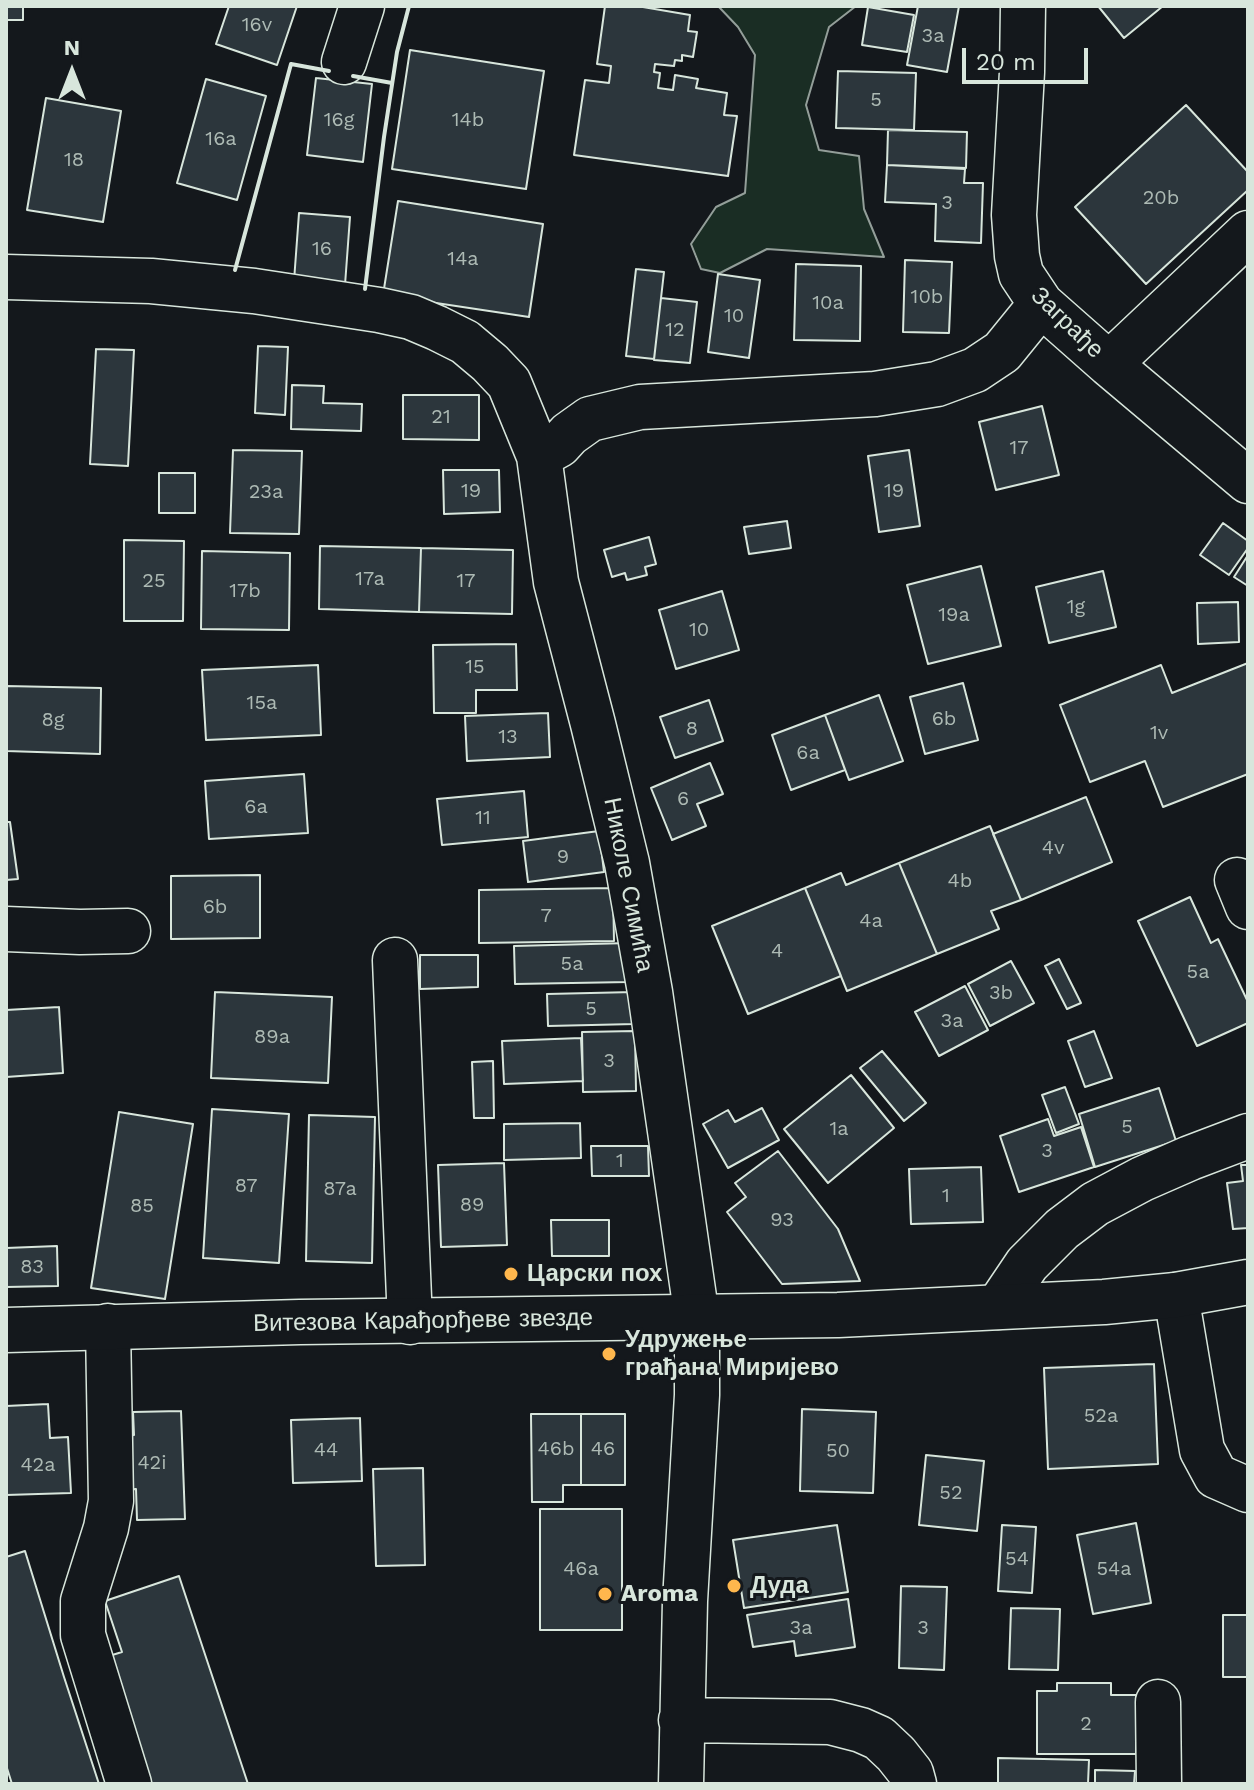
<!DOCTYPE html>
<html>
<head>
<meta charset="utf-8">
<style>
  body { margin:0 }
  #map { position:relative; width:1254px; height:1790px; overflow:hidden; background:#14181c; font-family:"Work Sans",sans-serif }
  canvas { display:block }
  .frame { position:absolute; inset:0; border:8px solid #d8e6dc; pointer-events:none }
  .north { position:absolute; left:32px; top:32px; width:80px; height:80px; -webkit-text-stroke:6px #14181c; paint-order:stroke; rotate:0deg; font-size:22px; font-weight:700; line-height:32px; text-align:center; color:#d8e6dc }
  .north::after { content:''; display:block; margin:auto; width:28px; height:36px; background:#d8e6dc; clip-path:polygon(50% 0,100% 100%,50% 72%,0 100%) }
  .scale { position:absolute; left:962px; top:48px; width:126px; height:36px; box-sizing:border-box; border:4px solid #d8e6dc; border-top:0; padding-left:10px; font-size:24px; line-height:28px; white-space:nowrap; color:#d8e6dc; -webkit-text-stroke:6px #14181c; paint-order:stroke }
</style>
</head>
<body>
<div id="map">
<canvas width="1254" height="1790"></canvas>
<div class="frame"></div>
<div class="north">N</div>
<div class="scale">20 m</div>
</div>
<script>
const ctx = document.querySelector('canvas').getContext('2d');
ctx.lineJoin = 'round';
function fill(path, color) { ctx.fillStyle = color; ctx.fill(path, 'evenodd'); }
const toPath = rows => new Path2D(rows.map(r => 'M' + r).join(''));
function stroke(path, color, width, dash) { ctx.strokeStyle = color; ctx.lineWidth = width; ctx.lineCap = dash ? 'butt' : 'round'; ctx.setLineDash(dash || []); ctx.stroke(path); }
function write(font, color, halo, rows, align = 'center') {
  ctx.font = font + ' "Work Sans",sans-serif'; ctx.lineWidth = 6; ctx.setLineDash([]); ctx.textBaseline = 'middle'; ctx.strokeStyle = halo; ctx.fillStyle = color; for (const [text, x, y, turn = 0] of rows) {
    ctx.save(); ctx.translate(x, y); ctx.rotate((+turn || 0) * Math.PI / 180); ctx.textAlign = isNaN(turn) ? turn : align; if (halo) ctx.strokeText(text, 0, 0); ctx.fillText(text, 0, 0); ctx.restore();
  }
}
const green = toPath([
  [718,6,856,6,829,27,806,105,819,150,859,156,864,209,884,257,767,249,720,273,701,269,691,244,716,207,745,193,755,55,738,27,718,6]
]);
fill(green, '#1a2d24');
stroke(green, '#939e99', 2);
const building = toPath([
  [6,6,23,6,23,20,6,20,6,6],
  [229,6,297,6,277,65,216,44,229,6],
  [605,6,637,6,690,15,688,31,697,32,693,57,682,55,682,61,675,60,674,66,655,64,654,72,660,73,658,88,673,90,675,75,698,79,696,88,727,93,724,115,737,116,728,176,574,155,585,80,609,83,611,66,597,64,605,6],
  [918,6,959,6,947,72,907,65,918,6],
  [1098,6,1163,6,1124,38,1098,6],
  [868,7,914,15,907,52,862,45,868,7],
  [410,50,544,71,526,189,392,169,410,50],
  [838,71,916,73,914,130,836,128,838,71],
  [316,78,372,84,363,162,307,155,316,78],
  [206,79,266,96,237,200,177,183,206,79],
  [46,98,121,111,103,222,27,210,46,98],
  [1186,105,1248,172,1248,190,1146,284,1075,207,1186,105],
  [888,130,967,132,966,168,887,165,888,130],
  [887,165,965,169,964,183,983,183,981,243,935,241,936,204,885,202,887,165],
  [398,201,543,224,529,317,383,295,398,201],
  [299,213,350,217,345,285,294,281,299,213],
  [905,260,952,262,949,333,903,332,905,260],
  [796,264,861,266,860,341,794,340,796,264],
  [636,269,664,272,654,359,626,356,636,269],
  [718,274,760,280,749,358,708,352,718,274],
  [661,298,697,302,690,363,654,360,661,298],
  [258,346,288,347,285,415,255,413,258,346],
  [96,349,134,350,128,466,90,464,96,349],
  [292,385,324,386,323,403,362,404,361,431,291,429,292,385],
  [403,395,479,395,479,440,403,439,403,395],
  [1042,406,1059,475,996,490,979,422,1042,406],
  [233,450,302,451,299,534,230,533,233,450],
  [909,450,920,526,879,532,868,456,909,450],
  [443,470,499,470,500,512,444,514,443,470],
  [159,473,195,473,195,513,159,513,159,473],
  [787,521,791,548,749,554,744,527,787,521],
  [1223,523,1248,541,1248,548,1229,575,1200,555,1223,523],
  [649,537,656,564,645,567,647,575,627,580,625,573,612,577,604,550,649,537],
  [124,540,184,541,183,621,124,621,124,540],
  [320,546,421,548,419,612,319,609,320,546],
  [421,548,513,550,512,614,419,612,421,548],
  [202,551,290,553,289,630,201,629,202,551],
  [1248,555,1248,586,1234,577,1248,555],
  [981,566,1001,646,928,664,907,585,981,566],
  [1103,571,1116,627,1049,643,1036,587,1103,571],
  [722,591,739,650,676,669,659,610,722,591],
  [1238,602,1239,642,1198,644,1197,603,1238,602],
  [516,644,517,690,476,690,476,713,434,713,433,645,516,644],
  [1248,663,1248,774,1163,807,1145,761,1090,782,1060,705,1161,665,1172,693,1248,663],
  [318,665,321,735,206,740,202,670,318,665],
  [963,683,978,740,925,754,910,697,963,683],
  [6,686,101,688,100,754,6,751,6,686],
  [879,695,903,761,849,780,825,715,879,695],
  [709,700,723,741,675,758,660,717,709,700],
  [548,713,550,757,467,761,465,716,548,713],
  [825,715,845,770,791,790,772,735,825,715],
  [710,763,723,794,697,804,706,826,672,840,651,788,710,763],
  [304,774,308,833,209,839,205,781,304,774],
  [524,791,528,837,442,845,437,799,524,791],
  [1086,797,1112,862,1021,900,993,834,1086,797],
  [6,822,10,822,18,879,6,880,6,822],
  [990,826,1021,900,991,911,999,929,937,954,899,863,990,826],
  [599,831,604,872,528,882,523,841,599,831],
  [899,863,937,954,847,991,805,888,841,873,846,885,899,863],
  [260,875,260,938,171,939,171,876,260,875],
  [613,888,614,941,479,943,479,890,613,888],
  [805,888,841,976,748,1014,712,926,805,888],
  [1190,897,1211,943,1218,939,1248,1002,1248,1023,1197,1046,1138,921,1190,897],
  [629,943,629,982,515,984,514,946,629,943],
  [420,955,478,955,478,987,420,989,420,955],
  [1059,959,1081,1003,1067,1009,1045,966,1059,959],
  [1011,961,1034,1003,990,1026,968,984,1011,961],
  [965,986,988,1030,939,1056,915,1012,965,986],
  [215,992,332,997,328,1083,211,1078,215,992],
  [634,992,635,1024,548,1026,547,994,634,992],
  [59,1007,63,1073,6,1077,6,1010,59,1007],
  [635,1031,636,1091,583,1092,582,1032,635,1031],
  [1094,1031,1112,1078,1085,1087,1068,1041,1094,1031],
  [581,1038,583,1081,504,1084,502,1041,581,1038],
  [882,1051,926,1103,904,1121,860,1068,882,1051],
  [493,1061,494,1118,474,1118,472,1062,493,1061],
  [851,1075,894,1128,828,1183,784,1129,851,1075],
  [1065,1087,1079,1124,1056,1133,1042,1095,1065,1087],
  [1159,1088,1176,1141,1095,1167,1079,1114,1159,1088],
  [762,1108,779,1140,728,1168,703,1124,728,1110,735,1122,762,1108],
  [212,1109,289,1114,279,1263,203,1258,212,1109],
  [119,1112,193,1124,165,1299,91,1288,119,1112],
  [309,1115,375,1117,372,1263,306,1261,309,1115],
  [1048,1119,1054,1136,1081,1127,1094,1167,1019,1192,1000,1136,1048,1119],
  [580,1123,581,1158,504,1160,504,1124,580,1123],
  [591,1146,648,1146,649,1176,592,1176,591,1146],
  [778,1151,838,1229,860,1281,782,1284,727,1212,746,1197,735,1183,778,1151],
  [504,1163,507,1245,441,1247,438,1165,504,1163],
  [1241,1165,1248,1165,1248,1228,1233,1229,1227,1183,1243,1181,1241,1165],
  [981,1167,983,1222,911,1224,909,1169,981,1167],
  [551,1220,609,1220,609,1256,552,1256,551,1220],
  [57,1246,58,1286,6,1287,6,1248,57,1246],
  [1154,1364,1158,1464,1048,1469,1044,1368,1154,1364],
  [48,1404,50,1438,68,1437,71,1493,6,1495,6,1406,48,1404],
  [802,1409,876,1412,873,1493,800,1491,802,1409],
  [181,1411,185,1519,137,1520,136,1489,122,1490,121,1436,134,1435,133,1412,181,1411],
  [531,1414,581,1414,581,1485,563,1485,563,1502,532,1502,531,1414],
  [581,1414,625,1414,625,1485,581,1485,581,1414],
  [360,1418,362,1481,293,1483,291,1420,360,1418],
  [926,1455,984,1461,977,1531,919,1525,926,1455],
  [423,1468,425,1565,376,1566,373,1469,423,1468],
  [540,1509,622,1509,622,1630,540,1630,540,1509],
  [1136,1523,1151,1603,1093,1614,1077,1535,1136,1523],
  [837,1525,848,1592,744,1608,733,1540,837,1525],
  [1002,1525,1036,1527,1032,1593,998,1591,1002,1525],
  [25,1551,64,1677,99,1784,12,1784,6,1765,6,1557,25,1551],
  [179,1576,248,1784,152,1784,109,1656,122,1652,105,1601,179,1576],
  [901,1586,947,1587,944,1670,899,1668,901,1586],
  [848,1599,855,1647,796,1656,794,1641,753,1647,747,1615,848,1599],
  [1011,1608,1060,1609,1058,1670,1009,1669,1011,1608],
  [1223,1615,1248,1615,1248,1677,1223,1677,1223,1615],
  [1057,1683,1111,1683,1111,1695,1136,1695,1136,1754,1037,1754,1037,1691,1057,1691,1057,1683],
  [998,1758,1089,1760,1088,1784,998,1784,998,1758],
  [1095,1770,1135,1771,1134,1784,1095,1784,1095,1770]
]);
fill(building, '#2c363c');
stroke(building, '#d8e6dc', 2);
const minor = toPath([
  [1023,6,1022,72,1014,215,1017,256,1021,274,1041,304,1109,364,1248,481],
  [344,62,362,6],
  [6,277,151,281,254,291,379,310,411,317,437,328,465,342,490,363,509,383,539,456,556,582,593,724,627,863,650,992,697,1318,697,1395,685,1601,681,1784],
  [1109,364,1248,233],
  [539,456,559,445,569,434,590,419,640,407,875,394,937,384,975,370,1002,352,1041,304],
  [1237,880,1248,907],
  [6,929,80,932,128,931],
  [395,960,410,1322],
  [1176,1295,1202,1450,1216,1476,1248,1490],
  [998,1307,1027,1264,1062,1229,1095,1204,1142,1179,1190,1158,1248,1136],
  [108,1326,111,1501,106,1528,83,1601,83,1635,129,1784],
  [1158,1702,1159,1784],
  [681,1720,830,1722,861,1730,879,1738,896,1754,911,1773,914,1784]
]);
const major = toPath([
  [6,1330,300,1322,838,1315,1104,1302,1176,1295,1248,1282]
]);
stroke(minor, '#d8e6dc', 47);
stroke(major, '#d8e6dc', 47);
stroke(minor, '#14181c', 44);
stroke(major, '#14181c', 44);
stroke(toPath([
  [353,76,392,83],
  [235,270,291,64,329,71],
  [365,289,384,137,397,52,409,6]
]), '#d8e6dc', 4);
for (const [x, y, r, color] of [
  [511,1274,8,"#ffb74d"],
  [609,1354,8,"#ffb74d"],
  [734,1586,8,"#ffb74d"],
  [605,1594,8,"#ffb74d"]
]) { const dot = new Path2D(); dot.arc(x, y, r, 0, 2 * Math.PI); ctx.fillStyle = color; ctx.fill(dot); stroke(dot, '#14181c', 3); }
write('20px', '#adbab4', null, [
  ["16v",257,25],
  ["3a",933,36],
  ["5",876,100],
  ["16g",339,120],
  ["14b",468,120],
  ["16a",221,139],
  ["18",74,160],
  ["20b",1161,198],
  ["3",947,203],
  ["16",322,249],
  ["14a",463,259],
  ["10b",927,297],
  ["10a",828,303],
  ["10",734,316],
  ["12",675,330],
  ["21",441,417],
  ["17",1019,448],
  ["19",471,491],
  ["19",894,491],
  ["23a",266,492],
  ["17a",370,579],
  ["25",154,581],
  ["17",466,581],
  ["17b",245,591],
  ["1g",1076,607],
  ["19a",954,615],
  ["10",699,630],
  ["15",475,667],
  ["15a",262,703],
  ["6b",944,719],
  ["8g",53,720],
  ["8",692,729],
  ["1v",1159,733],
  ["13",508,737],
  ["6a",808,753],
  ["6",683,799],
  ["6a",256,807],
  ["11",483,818],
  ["4v",1053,848],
  ["9",563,857],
  ["4b",960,881],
  ["6b",215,907],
  ["7",546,916],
  ["4a",871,921],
  ["4",777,951],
  ["5a",572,964],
  ["5a",1198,972],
  ["3b",1001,993],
  ["5",591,1009],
  ["3a",952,1021],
  ["89a",272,1037],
  ["3",609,1061],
  ["5",1127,1127],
  ["1a",839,1129],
  ["3",1047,1151],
  ["1",620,1161],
  ["87",246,1186],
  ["87a",340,1189],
  ["1",946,1196],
  ["89",472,1205],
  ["85",142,1206],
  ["93",782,1220],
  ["83",32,1267],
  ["52a",1101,1416],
  ["46b",556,1449],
  ["46",603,1449],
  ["44",326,1450],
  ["50",838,1451],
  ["42i",152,1463],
  ["42a",38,1465],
  ["52",951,1493],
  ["54",1017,1559],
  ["46a",581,1569],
  ["54a",1114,1569],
  ["3a",801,1628],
  ["3",923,1628],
  ["2",1086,1724]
]);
write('24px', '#d8e6dc', '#14181c', [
  ["Заграђе",1067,323,44],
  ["Николе Симића",628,885,79],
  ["Витезова Карађорђеве звезде",423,1321,-1]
]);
write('bold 24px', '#d8e6dc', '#14181c', [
  ["Царски пох",527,1274],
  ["Удружење",625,1340],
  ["грађана Миријево",625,1368],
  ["Дуда",750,1586],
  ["Aroma",621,1594]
], 'left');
</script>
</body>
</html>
